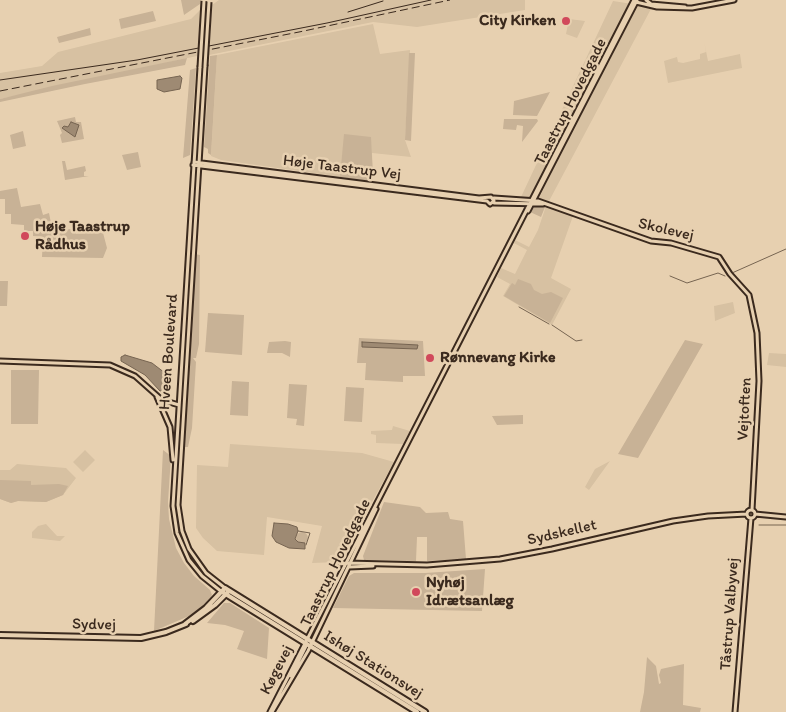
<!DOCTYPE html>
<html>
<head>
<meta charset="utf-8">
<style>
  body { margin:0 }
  canvas { display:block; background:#e7d0b0 }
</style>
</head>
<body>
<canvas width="786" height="712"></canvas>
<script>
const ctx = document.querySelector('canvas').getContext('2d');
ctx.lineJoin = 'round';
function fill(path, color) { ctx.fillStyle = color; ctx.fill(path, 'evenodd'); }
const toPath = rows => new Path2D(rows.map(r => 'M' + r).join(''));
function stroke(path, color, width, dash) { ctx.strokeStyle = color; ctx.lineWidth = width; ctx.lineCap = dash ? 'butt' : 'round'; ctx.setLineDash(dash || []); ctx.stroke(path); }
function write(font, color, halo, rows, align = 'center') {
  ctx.font = font + ' Itim,sans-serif'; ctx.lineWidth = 5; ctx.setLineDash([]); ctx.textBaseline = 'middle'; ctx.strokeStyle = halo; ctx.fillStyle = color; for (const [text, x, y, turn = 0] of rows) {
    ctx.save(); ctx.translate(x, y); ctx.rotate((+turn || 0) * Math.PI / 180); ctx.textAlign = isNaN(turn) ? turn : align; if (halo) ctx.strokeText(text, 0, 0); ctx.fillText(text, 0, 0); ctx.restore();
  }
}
fill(toPath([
  [219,0,525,0,525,10,417,27,373,22,209,55,212,5],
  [613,1,652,7,548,203,521,197],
  [200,10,197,56,0,99,0,73,42,66,58,52,191,19],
  [569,19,585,21,577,38,566,34],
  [373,24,380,54,410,50,405,140,411,157,372,153,373,178,370,181,221,160,211,156,217,55],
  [704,41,708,61,740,54,742,68,668,83,664,61,677,57,678,62,683,63,700,59,700,54,706,52],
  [546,206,573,216,551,278,571,289,552,325,503,296,510,284,497,277,501,268,515,274,527,250,514,243,515,240,529,247,538,230],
  [733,302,735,313,715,321,714,306],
  [769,353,786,354,786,367,767,365],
  [393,426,410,431,403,444,376,443,376,435,371,434,371,431,392,430],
  [230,444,362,453,394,462,339,562,312,563,322,526,267,517,264,555,217,551,203,538,196,528,197,465,228,467],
  [85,450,95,460,83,472,73,462],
  [610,461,589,490,585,487,595,469],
  [17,464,66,468,76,478,63,495,46,502,18,501,11,503,0,499,0,470,10,470],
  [46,524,57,536,65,536,60,541,32,538,32,532,38,526]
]), '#d7c1a2');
fill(toPath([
  [181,0,201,0,200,4,184,15],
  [153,11,156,21,121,29,119,19],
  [90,28,91,35,59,43,57,37],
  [409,53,415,53,411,141,405,140],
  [217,55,211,155,208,153,208,149,204,147,210,56],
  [187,58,185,65,85,84,0,102,0,99,52,86],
  [196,68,190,155,183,158,190,70],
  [550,92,537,116,513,115,514,101],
  [75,117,76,122,81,122,84,139,62,143,60,135,62,133,57,121],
  [504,119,537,119,538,121,522,142,523,126,517,125,516,130,503,129],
  [23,131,26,146,13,149,10,135],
  [344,134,371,137,373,178,370,181,340,177],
  [138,152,141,167,127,170,122,155],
  [62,161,65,161,67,170,85,166,86,171,84,172,84,176,89,176,65,180],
  [17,188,21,207,40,204,43,215,49,213,53,233,70,229,75,229,76,234,102,229,107,248,103,258,42,257,43,237,33,236,33,231,24,231,24,225,11,224,11,214,5,214,5,199,0,199,0,191],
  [534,207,545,207,541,217,530,212],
  [195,254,200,255,199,344,196,358,193,358,196,362,192,428,188,447,184,447],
  [518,279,531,284,534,290,542,294,551,292,563,298,550,323,504,296,512,283,515,285],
  [0,281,8,281,7,306,0,306],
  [208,313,244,315,242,355,205,352],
  [359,338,423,341,425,376,403,376,403,382,365,380,366,363,357,363],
  [685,340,703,344,638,458,618,454],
  [285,341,291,342,290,357,282,353,267,353,269,342],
  [11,370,39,370,38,424,11,424],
  [232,381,249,382,248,416,230,415],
  [289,384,307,385,304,426,296,425,297,419,287,418],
  [346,387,364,388,362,422,344,421],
  [523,415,523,424,497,425,492,416],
  [163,450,171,456,168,502,169,519,176,548,184,563,194,576,210,590,212,595,207,603,189,616,154,631],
  [0,480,31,481,31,485,59,484,68,486,63,495,46,502,18,501,11,503,0,499],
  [384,502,420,507,426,513,448,512,450,519,463,521,466,559,427,561,427,537,417,537,416,561,364,560,363,556],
  '296 538a6 6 0 1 1 12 0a6 6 0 1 1-12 0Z',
  [485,569,482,611,333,608,349,576,354,573,425,573],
  [224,603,230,603,269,628,267,659,237,649,244,631,225,625,207,623],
  [647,657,656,666,659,684,661,683,659,675,661,669,684,664,683,705,701,708,700,712,640,712,644,692]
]), '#c8b296');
const water = toPath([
  [180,76,182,78,180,89,164,92,157,89,157,80,180,76],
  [71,122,79,125,75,137,62,128,64,126,68,127,71,122],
  [362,342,418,345,417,349,362,347,362,342],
  [125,355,152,363,165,373,167,380,166,390,160,391,145,375,121,361,121,357,125,355],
  [274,523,288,524,297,527,298,531,295,539,298,542,305,543,305,549,289,548,276,542,272,536,274,523]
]);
fill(water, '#9e8a73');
stroke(water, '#766451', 1);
stroke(toPath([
  [732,273,786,249],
  [670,276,687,283,718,273,725,276],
  [519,307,549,324],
  [552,325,576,341,582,340],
  [759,525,786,525],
  [298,531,310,533,306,545]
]), '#766451', 1);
const tertiary = toPath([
  [646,0,651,4,685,7],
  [636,2,657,7,692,8,734,0],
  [205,66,178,505,182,531,189,549,206,573,225,588],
  [200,67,173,506,177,533,189,560,202,576,222,592],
  [193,165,487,201,490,204,494,201,491,197,479,198,194,162],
  [494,198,538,201,651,241,671,243,719,257,730,274,749,295,757,333,759,381,752,510],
  [494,203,543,204],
  [528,211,637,0],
  [0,361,110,365,135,376,162,400,179,405],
  [157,397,170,427,173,460],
  '747 514a4 4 0 1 1 8 0a4 4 0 1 1-8 0Z',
  [755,514,786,517],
  [340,564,347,563,427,565,500,559,552,549,673,521,708,516,747,514],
  [349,567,373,566],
  [291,676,307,644],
  [270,712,634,0],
  [272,712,308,651,376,509],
  [735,712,751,518]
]);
const secondary = toPath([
  [224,593,417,712],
  [193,621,215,605,229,591],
  [185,624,206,608,225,588,425,712],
  [0,635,141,638,166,632,186,624]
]);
stroke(tertiary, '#3b2a1e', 7);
stroke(secondary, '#3b2a1e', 8);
stroke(tertiary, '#e7d0b0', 3);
stroke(secondary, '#e7d0b0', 4);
stroke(toPath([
  [348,12,383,1],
  [0,80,137,60,327,23,431,0]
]), '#3b2a1e', 1);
stroke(toPath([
  [0,91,299,32,450,0]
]), '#3b2a1e', 1, [8, 4]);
const tertiaryBridge = toPath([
  [205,66,209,2],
  [200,67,204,1]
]);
stroke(tertiaryBridge, '#3b2a1e', 7, []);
stroke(tertiaryBridge, '#e7d0b0', 3);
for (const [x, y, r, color] of [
  [566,21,5,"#d1495b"],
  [25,236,5,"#d1495b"],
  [430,358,5,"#d1495b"],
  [416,592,5,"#d1495b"]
]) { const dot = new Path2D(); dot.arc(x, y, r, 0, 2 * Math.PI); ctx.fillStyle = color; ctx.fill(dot); stroke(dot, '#e7d0b0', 2); }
write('bold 16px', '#3b2a1e', '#e7d0b0', [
  ["City Kirken",556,21,"right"],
  ["Høje Taastrup",35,227],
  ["Rådhus",35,245],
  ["Rønnevang Kirke",440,358],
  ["Nyhøj",426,583],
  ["Idrætsanlæg",426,601]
], 'left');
write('16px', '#3b2a1e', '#e7d0b0', [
  ["Taastrup Hovedgade",571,102,-63],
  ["Høje Taastrup Vej",342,168,7],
  ["Skolevej",666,230,13],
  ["Hveen Boulevard",169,352,-86],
  ["Vejtoften",745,409,-87],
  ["Sydskellet",562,533,-13],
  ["Taastrup Hovedgade",336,563,-64],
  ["Tåstrup Valbyvej",730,614,-86],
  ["Sydvej",94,625,1],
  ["Ishøj Stationsvej",373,665,32],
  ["Køgevej",277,670,-63]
]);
</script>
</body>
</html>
